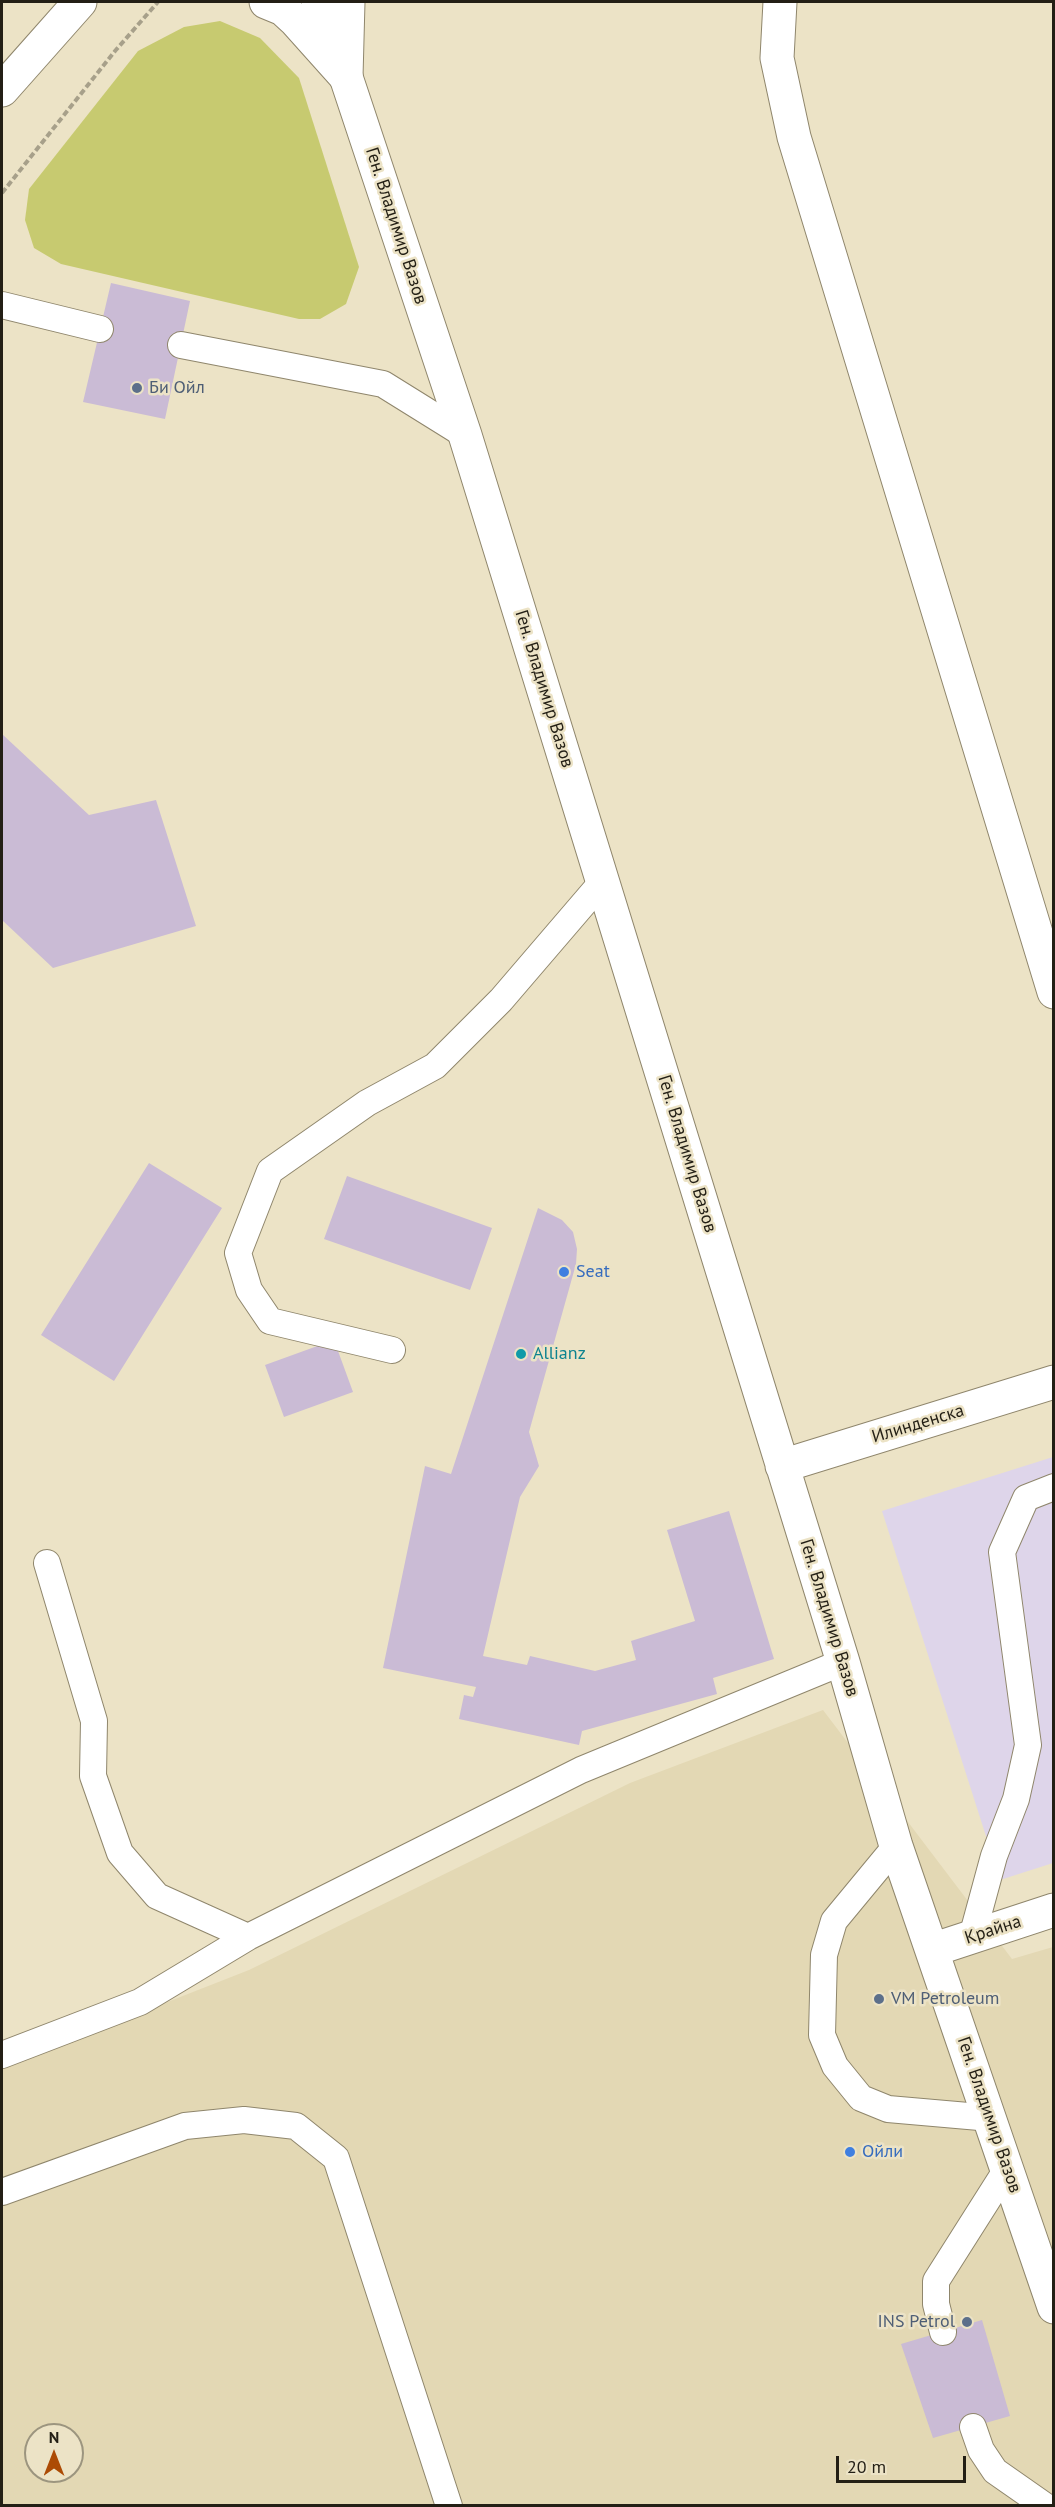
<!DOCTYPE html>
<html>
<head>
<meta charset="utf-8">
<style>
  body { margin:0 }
  #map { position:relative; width:1055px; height:2507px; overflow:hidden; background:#ece3c6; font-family:"PT Sans",sans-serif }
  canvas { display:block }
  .frame { position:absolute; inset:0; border:3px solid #231f15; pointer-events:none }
  .north { position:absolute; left:24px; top:2423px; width:60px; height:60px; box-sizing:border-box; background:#ece3c6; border:2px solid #9c957f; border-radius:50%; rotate:0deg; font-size:16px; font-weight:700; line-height:24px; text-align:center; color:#231f15 }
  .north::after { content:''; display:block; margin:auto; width:21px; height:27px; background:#ac4b05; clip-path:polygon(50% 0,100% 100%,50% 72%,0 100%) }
  .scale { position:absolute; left:836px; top:2456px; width:130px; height:27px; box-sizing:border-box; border:3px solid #231f15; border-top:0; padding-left:8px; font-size:18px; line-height:21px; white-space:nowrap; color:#231f15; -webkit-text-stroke:4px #ece3c6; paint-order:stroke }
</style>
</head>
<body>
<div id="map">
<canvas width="1055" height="2507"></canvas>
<div class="frame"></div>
<div class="north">N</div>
<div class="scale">20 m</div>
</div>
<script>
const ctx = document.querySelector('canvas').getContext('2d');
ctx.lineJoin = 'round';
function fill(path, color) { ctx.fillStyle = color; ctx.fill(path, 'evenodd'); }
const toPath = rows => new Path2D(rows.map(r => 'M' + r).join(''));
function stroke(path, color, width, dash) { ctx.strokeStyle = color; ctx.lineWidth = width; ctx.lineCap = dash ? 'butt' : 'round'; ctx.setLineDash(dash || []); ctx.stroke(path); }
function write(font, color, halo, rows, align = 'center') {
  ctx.font = font + ' "PT Sans",sans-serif'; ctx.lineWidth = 5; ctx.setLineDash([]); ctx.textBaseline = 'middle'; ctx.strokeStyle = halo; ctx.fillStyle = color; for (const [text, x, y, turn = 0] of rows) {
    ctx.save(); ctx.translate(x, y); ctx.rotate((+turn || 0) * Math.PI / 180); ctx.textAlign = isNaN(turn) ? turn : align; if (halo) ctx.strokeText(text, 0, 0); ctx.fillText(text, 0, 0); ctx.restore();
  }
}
fill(toPath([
  [1053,1457,1053,1863,1000,1880,882,1511]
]), '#ded5ea');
fill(toPath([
  [823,1710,1012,1959,1053,1947,1053,2505,2,2506,2,2067,249,1970,630,1783],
  [36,2435,72,2435,72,2471,36,2471]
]), '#e3d8b4');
fill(toPath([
  [220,21,260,38,299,78,359,267,346,304,320,319,299,319,61,264,34,248,25,220,29,189,138,51,184,27]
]), '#c7ca70');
fill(toPath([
  [111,283,190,301,165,419,83,402],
  [2,734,89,815,156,800,196,926,53,968,2,920],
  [149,1163,222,1208,114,1381,41,1335],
  [347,1176,492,1228,470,1290,324,1239],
  [538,1208,562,1220,573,1232,577,1249,576,1264,529,1432,539,1466,520,1497,483,1656,527,1665,530,1656,595,1671,636,1660,631,1641,695,1621,667,1530,729,1511,774,1659,713,1678,717,1694,582,1731,579,1745,459,1719,464,1695,473,1697,476,1687,383,1668,425,1466,451,1474],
  [334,1340,353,1392,284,1417,265,1365],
  [982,2320,1010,2416,933,2438,901,2344]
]), '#cabbd5');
const service = toPath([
  [2,305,100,329],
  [181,345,383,384,465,435],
  [392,1350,270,1321,249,1290,238,1253,270,1171,367,1103,435,1066,501,1000,603,881],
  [47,1563,94,1721,93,1776,120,1853,157,1896,248,1937],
  [896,1846,834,1921,824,1955,822,2035,835,2066,861,2098,888,2109,991,2118],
  [972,1937,994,1856,1016,1799,1028,1745,1002,1552,1026,1498,1054,1487],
  [2,2055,140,2002,248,1937,581,1770,843,1662],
  [2,2192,185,2126,244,2120,296,2126,336,2158,449,2506],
  [943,2332,936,2304,936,2281,1007,2169],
  [973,2427,981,2450,995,2471,1045,2506]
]);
const minor = toPath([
  [318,2,346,77,465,435,843,1662,896,1846,1054,2307],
  [780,2,777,58,794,137,1054,992],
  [782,1466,1054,1382],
  [932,1950,1054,1910]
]);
const secondary = toPath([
  [266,2,283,9,295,20,346,77],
  [346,77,348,2],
  [2,90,80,2]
]);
stroke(service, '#8f866c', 28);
stroke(minor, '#8f866c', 35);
stroke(secondary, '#8f866c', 35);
stroke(toPath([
  [2,193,115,51,158,2]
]), '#a7a08a', 4, [6, 3]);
stroke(service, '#fff', 26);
stroke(minor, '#fff', 33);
stroke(secondary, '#fff', 33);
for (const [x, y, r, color] of [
  [137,388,6,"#5c6f8a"],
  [564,1272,6,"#3f7fe0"],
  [521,1354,6,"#0f9aa8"],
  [879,1999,6,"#5c6f8a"],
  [850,2152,6,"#3f7fe0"],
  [967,2322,6,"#5c6f8a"]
]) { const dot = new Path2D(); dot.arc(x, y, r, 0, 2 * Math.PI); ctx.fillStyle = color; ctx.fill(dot); stroke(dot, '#ece3c6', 2); }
write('18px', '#231f15', '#ece3c6', [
  ["Ген. Владимир Вазов",396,226,72],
  ["Ген. Владимир Вазов",544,689,73],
  ["Ген. Владимир Вазов",687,1154,73],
  ["Илинденска",918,1424,-17],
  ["Ген. Владимир Вазов",829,1618,73],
  ["Крайна",993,1930,-18],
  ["Ген. Владимир Вазов",989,2115,71]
]);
write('18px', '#4e5e75', '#ece3c6', [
  ["Би Ойл",149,388],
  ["VM Petroleum",891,1999],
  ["INS Petrol",955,2322,"right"]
], 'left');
write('18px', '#366cbe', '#ece3c6', [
  ["Seat",576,1272],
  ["Ойли",862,2152]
], 'left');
write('18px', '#0d838f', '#ece3c6', [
  ["Allianz",533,1354]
], 'left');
</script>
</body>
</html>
